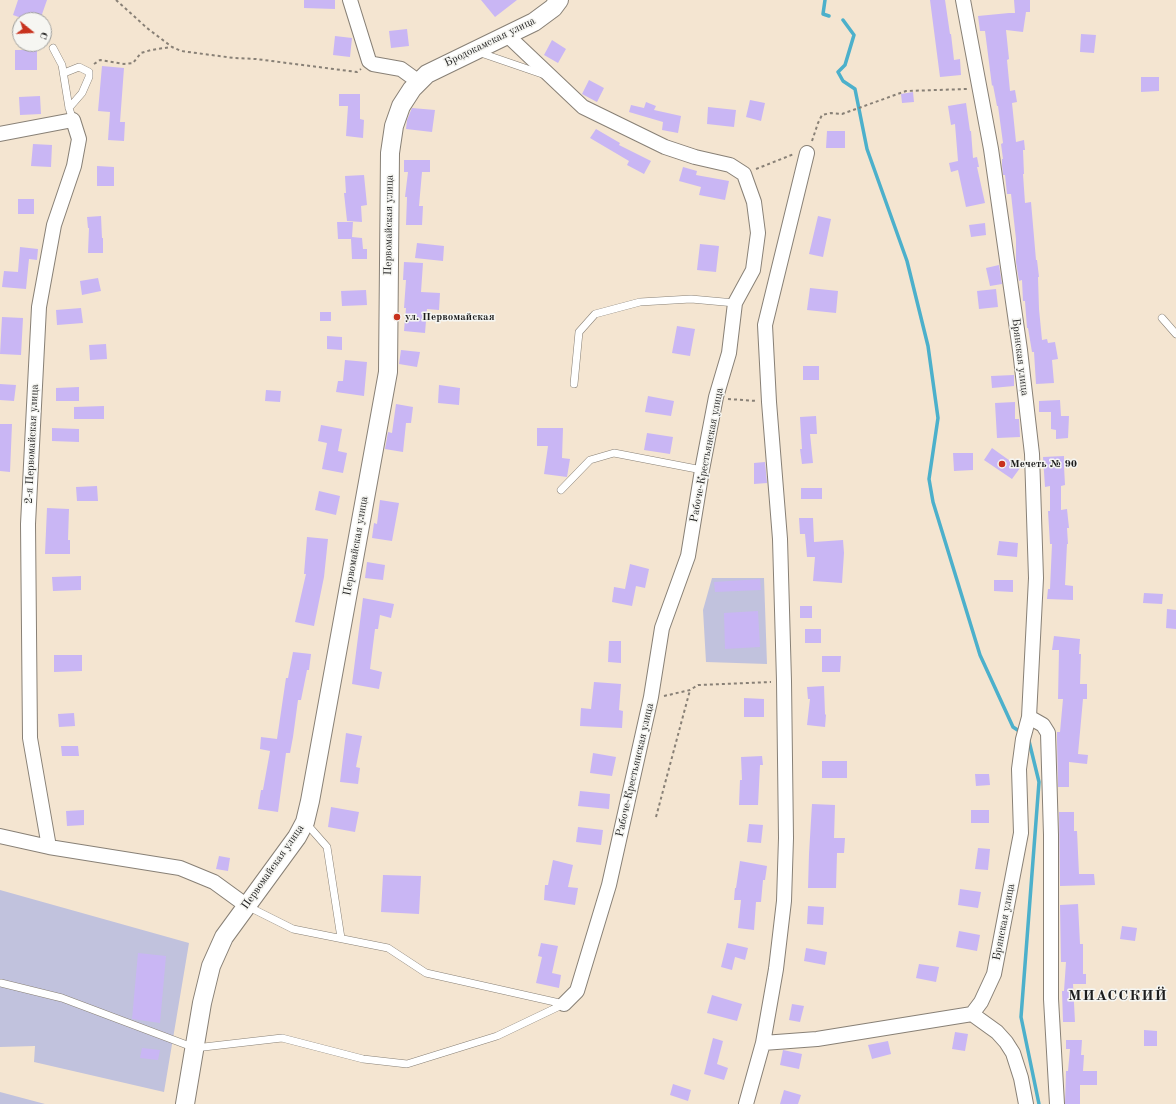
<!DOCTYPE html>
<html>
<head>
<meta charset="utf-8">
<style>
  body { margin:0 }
  #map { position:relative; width:1176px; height:1104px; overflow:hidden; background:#f4e5d1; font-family:"Old Standard TT",serif }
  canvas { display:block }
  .north { position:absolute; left:12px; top:12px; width:40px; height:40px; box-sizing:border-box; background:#f6f6f2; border:1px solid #9f9f9c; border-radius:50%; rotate:108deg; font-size:11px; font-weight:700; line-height:16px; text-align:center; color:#1c1c1c }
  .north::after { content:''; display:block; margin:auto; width:14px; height:18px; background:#c8321e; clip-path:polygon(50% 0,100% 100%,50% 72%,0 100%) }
</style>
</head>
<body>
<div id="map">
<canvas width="1176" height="1104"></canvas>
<div class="north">С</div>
</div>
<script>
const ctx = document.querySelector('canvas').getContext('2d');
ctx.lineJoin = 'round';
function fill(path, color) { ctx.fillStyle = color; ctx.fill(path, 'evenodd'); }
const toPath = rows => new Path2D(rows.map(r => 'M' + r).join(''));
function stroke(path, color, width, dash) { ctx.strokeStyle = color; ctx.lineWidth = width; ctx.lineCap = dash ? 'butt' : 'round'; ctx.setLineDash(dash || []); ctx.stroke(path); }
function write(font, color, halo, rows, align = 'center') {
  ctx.font = font + ' "Old Standard TT",serif'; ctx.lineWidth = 3; ctx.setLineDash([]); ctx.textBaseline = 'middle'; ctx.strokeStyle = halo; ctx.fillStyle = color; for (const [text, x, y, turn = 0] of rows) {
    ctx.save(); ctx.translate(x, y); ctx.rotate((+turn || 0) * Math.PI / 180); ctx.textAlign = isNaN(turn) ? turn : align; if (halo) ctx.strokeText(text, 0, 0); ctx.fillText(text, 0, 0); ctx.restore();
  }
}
fill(toPath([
  [712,578,764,578,767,664,706,662,703,610],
  [0,890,189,943,164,1092,34,1062,35,1046,0,1047],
  [0,1092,45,1104,0,1104]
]), '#c1c2dd');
stroke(toPath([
  [825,0,823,14,829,16],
  [843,20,854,35,845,65,838,72,843,81,855,89,867,149,907,261,928,346,938,418,929,479,933,502,980,655,1013,727,1022,733],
  [1028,737,1039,782,1021,1017,1039,1104]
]), '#4cb0cb', 3.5);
fill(toPath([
  [18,0,47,0,40,20,27,20,13,15],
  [304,0,335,0,335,9,304,8],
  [481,0,517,0,495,17],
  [930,0,945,0,950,34,951,34,954,60,960,59,961,75,940,77],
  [1014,0,1030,0,1030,12,1026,12,1023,32,1006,30,1009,59,1007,60,1010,91,1015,90,1017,102,1012,103,1016,142,1024,140,1025,150,1023,150,1024,174,1023,174,1025,203,1031,202,1036,260,1037,260,1039,277,1038,277,1039,309,1042,340,1047,339,1048,343,1055,342,1058,359,1052,360,1054,383,1036,384,1034,352,1032,352,1028,328,1027,328,1025,301,1023,301,1022,280,1019,281,1016,262,1016,239,1011,194,1007,194,1005,175,1003,175,1002,165,1002,159,1003,159,1001,144,1003,143,998,106,997,106,993,85,992,86,985,31,980,31,978,16,1009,13,1015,13],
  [407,29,409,46,391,48,389,31],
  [1081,34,1096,35,1094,53,1080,52],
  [335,36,352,38,350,57,333,55],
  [552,40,566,49,558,63,544,55],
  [15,50,37,50,37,70,15,70],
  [102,66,124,68,120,122,125,122,124,141,108,140,110,112,98,111],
  [1141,77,1159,77,1159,91,1141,92],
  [589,80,604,88,597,102,582,94],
  [913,92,914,102,902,103,901,94],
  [339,94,360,94,360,119,364,120,363,138,346,136,348,106,339,106],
  [40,96,41,114,20,115,19,97],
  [750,100,765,103,761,121,746,117],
  [646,102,656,106,654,110,681,116,678,133,662,130,663,122,629,112,631,105,644,108],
  [966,103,970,131,971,131,973,158,977,157,979,167,977,167,985,203,966,207,958,170,951,172,949,163,958,161,955,124,951,125,948,106],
  [708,107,736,110,734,127,707,124],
  [412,108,435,110,432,132,406,129,407,120],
  [596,129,620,143,619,145,651,161,644,174,627,165,629,161,590,138],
  [827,131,845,131,845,148,826,148],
  [33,144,52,145,51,167,31,166],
  [404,160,430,160,430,172,422,172,419,206,423,206,422,225,406,225,407,197,405,197,408,172,404,172],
  [97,166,114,167,114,186,97,186],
  [683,167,697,171,696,175,729,181,725,200,699,195,701,187,679,181],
  [364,175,367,205,361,206,362,222,347,221,344,193,346,193,345,176],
  [18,199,34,199,34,214,18,214],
  [101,216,102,238,103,238,103,253,88,253,89,228,88,228,87,217],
  [818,216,831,219,823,257,809,254],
  [337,222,353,222,352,237,362,238,363,249,367,249,367,259,352,259,351,239,338,239],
  [985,223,986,235,971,237,969,225],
  [417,243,444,246,443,261,415,258],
  [700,244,719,246,716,272,697,270],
  [20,247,38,249,37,260,29,259,26,289,2,287,4,271,18,272],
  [404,262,423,263,421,292,440,293,439,310,427,309,425,333,404,331,406,308,404,308,406,280,403,280],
  [999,265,1002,284,990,286,986,268],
  [98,278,101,291,82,295,80,281],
  [810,288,838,291,836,313,807,310],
  [996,289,998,307,979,309,977,291],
  [366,290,367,305,342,306,341,291],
  [81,308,83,323,57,325,56,310],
  [320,312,331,312,331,321,320,321],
  [2,317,23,318,21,355,0,354],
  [677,326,695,329,690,356,672,353],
  [327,336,342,337,342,350,327,349],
  [106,344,107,359,90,360,89,345],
  [401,350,420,352,417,367,399,364],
  [345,360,367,362,364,396,336,392,338,381,343,381],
  [803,366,819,366,819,380,803,380],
  [1014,375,1014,386,992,388,991,376],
  [0,384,16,385,14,401,0,400],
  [439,385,460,388,459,405,438,403],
  [79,387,79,401,56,401,56,388],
  [266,390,281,391,280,402,265,401],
  [648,396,674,401,671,416,645,412],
  [1060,400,1061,416,1069,416,1068,438,1056,439,1056,430,1051,429,1051,412,1039,412,1039,401],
  [1015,402,1015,419,1019,419,1020,437,997,438,995,403],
  [396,404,413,407,411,423,406,423,403,452,385,449,388,432,392,433],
  [104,406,104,419,74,419,74,407],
  [816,416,817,434,810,434,813,463,802,464,800,449,802,449,800,417],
  [0,424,12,424,10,472,0,471],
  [321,425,342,429,338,451,347,453,343,473,322,469,327,443,318,441],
  [52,428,79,429,79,442,52,441],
  [537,428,563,428,562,458,570,459,567,477,544,474,548,446,537,446],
  [647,433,673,437,670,454,644,450],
  [992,448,1020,468,1012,479,984,460],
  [953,453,973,453,973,470,954,471],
  [1064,456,1064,466,1065,485,1061,486,1061,510,1067,509,1069,528,1067,528,1068,544,1067,544,1065,585,1073,586,1073,600,1047,599,1048,589,1050,589,1052,544,1050,544,1048,511,1050,511,1050,486,1045,487,1043,457],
  [765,462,767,483,754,484,754,463],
  [97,486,98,501,77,501,76,487],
  [801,488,822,488,822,499,801,499],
  [319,491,340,496,336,515,315,510],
  [380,500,399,503,392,541,372,538,374,523,377,524],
  [47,508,69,509,68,540,70,540,70,554,45,554],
  [799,518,813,518,814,542,843,540,844,553,842,583,813,581,815,557,807,557,805,534,800,534],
  [307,537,328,539,324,577,314,626,295,622,306,574,304,574],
  [999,541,1018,543,1017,557,997,555],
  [367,562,385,565,383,580,365,578],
  [630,564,649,569,645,588,636,586,632,606,612,602,614,587,625,589],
  [81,576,81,590,53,591,52,577],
  [760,579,761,590,715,592,714,582],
  [994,580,1013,580,1013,592,994,591],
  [1144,593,1163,594,1162,604,1143,603],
  [363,598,394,604,391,618,380,615,378,629,375,629,370,669,382,672,379,689,352,684],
  [800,606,812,606,812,618,800,618],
  [1167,609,1176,610,1176,629,1166,628],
  [758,611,760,647,725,649,724,613],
  [805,629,821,629,821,643,805,643],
  [1054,636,1080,639,1079,654,1081,654,1080,684,1087,684,1087,699,1083,699,1078,754,1088,755,1087,764,1069,762,1069,787,1058,787,1057,740,1057,732,1060,732,1063,699,1058,699,1059,650,1052,650],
  [609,641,621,641,621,663,608,662],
  [293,652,311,654,309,670,307,670,301,700,298,700,293,737,290,753,286,753,278,812,258,809,261,790,263,790,270,751,260,749,261,737,277,739,286,678,288,678],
  [54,655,82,655,82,671,54,672],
  [822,656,841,656,840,672,822,672],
  [594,682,621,684,619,710,623,711,622,728,580,726,581,708,591,709],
  [824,686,825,714,826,715,825,727,807,725,810,699,808,699,807,687],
  [744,698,764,699,764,717,744,717],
  [74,713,75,726,59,727,58,714],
  [346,733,362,736,356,767,360,768,358,784,340,782],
  [61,746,78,746,79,756,62,756],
  [593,753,616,757,612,776,590,773],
  [762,756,763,765,760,765,758,805,739,805,740,780,742,780,741,757],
  [822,761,847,761,847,778,822,778],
  [975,774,989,774,990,785,976,786],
  [580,791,610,794,609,809,578,806],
  [812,804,835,805,834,838,845,838,844,853,837,853,836,888,808,888,809,854],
  [331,807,359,812,355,832,328,827],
  [84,810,84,825,67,826,66,811],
  [971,810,989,810,989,823,971,823],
  [1059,812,1074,812,1074,831,1077,831,1079,874,1094,874,1095,885,1060,886],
  [749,824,763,825,761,843,747,842],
  [578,827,603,830,601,845,576,842],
  [978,848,990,849,988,870,975,869],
  [219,856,230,858,228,871,216,869],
  [553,860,573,865,568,887,578,888,575,905,544,900,545,885,548,885],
  [740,861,767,866,765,880,763,880,761,902,756,902,754,930,738,928,741,900,734,900,735,888,736,888],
  [383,875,421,876,419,914,381,912],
  [960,889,981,892,978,908,958,905],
  [1078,904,1080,944,1083,944,1083,974,1086,974,1086,984,1073,984,1075,1022,1063,1022,1062,991,1064,991,1066,962,1061,962,1060,905],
  [808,906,824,907,823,925,807,924],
  [1122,926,1137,928,1135,941,1120,939],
  [959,931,980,935,977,951,956,947],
  [541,943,558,946,552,973,561,975,559,988,536,983,542,957,538,956],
  [727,943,748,948,745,960,735,957,732,970,721,967],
  [806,948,827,952,825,965,804,961],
  [138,953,166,956,160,1023,132,1019],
  [919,964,939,967,936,982,916,978],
  [712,995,742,1004,737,1021,707,1013],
  [792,1004,804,1006,800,1022,789,1020],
  [1144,1030,1157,1031,1157,1046,1144,1046],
  [955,1032,968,1034,965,1051,952,1049],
  [713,1038,723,1041,717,1064,728,1068,724,1080,704,1074],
  [1066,1040,1082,1040,1081,1055,1084,1055,1083,1071,1097,1071,1097,1085,1080,1085,1080,1104,1065,1104,1066,1071,1068,1071,1070,1049,1066,1049],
  [888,1041,891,1054,872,1059,868,1045],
  [142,1048,160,1050,158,1060,140,1058],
  [783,1050,802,1054,799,1069,780,1065],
  [673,1084,691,1090,688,1101,670,1095],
  [784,1090,801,1095,798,1104,780,1104]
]), '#c9b6f4');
const service = toPath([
  [53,48,62,65,69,108,73,120],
  [478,52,545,75],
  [64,73,79,67,89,72,89,77,82,93,69,108],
  [1162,318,1176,334],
  [574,384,579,332,595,314,640,302,691,299,735,303],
  [561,490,590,460,614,453,702,470],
  [305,822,327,847,341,938],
  [247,906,293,929,388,948,426,973,564,1004],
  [1,983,62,998,195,1048,282,1038,363,1059,407,1064,497,1036,564,1004]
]);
const minor = toPath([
  [350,0,369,61,373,64,401,69,419,82],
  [963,0,991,149,1020,350,1032,454,1036,578,1029,717,1023,739,1019,769,1021,833,994,974,981,1002,972,1014,997,1032,1006,1042,1013,1053,1021,1078,1026,1104],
  [507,35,583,107,665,147,695,157,730,165,744,174,754,202,758,233,753,270,735,303,729,353,716,397,702,470,688,556,662,628,651,697,609,885,577,991,564,1004],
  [0,134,73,120,79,139,74,166,54,225,39,307,28,524,30,738,49,847],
  [1029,717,1043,725,1048,733,1051,835,1051,999,1057,1104],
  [0,836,49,847,180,868,214,882,247,906],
  [763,1043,817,1039,972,1014],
  [746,1104,763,1043,776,969,784,901,786,838,784,681,780,539,769,402,765,325,807,153]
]);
const tertiary = toPath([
  [185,1104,202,1003,211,966,224,937,297,837,305,822,310,801,388,372,390,153,394,126,401,106,412,89,427,74,534,22,553,8,559,0]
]);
stroke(service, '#888076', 8);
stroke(minor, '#888076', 16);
stroke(tertiary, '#888076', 20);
stroke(toPath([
  [116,0,147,28,172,47,181,51,234,58,256,59,357,72,361,69],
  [94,64,100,60,124,64,133,63,141,53,151,50,171,47],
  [812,141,818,123,822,115,831,113,842,114,906,91,967,89],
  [756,169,794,154],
  [728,399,757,401],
  [664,696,690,690,698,685,771,682],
  [656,817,690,690]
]), '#888076', 2, [3, 3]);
stroke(service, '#fff', 7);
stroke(minor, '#fff', 14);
stroke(tertiary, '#fff', 18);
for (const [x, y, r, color] of [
  [397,317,4,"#c8321e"],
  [1002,464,4,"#c8321e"]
]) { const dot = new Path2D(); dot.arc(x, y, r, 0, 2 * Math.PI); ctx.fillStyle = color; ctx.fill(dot); stroke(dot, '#f6f6f2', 1.5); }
write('11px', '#1c1c1c', '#f6f6f2', [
  ["Бродокамская улица",490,42,-26],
  ["Первомайская улица",389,225,-89],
  ["Брянская улица",1020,357,83],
  ["2-я Первомайская улица",32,444,-87],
  ["Рабоче-Крестьянская улица",707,455,-79],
  ["Первомайская улица",356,546,-80],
  ["Рабоче-Крестьянская улица",635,770,-77],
  ["Первомайская улица",273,867,-55],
  ["Брянская улица",1004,922,-79]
]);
write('bold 11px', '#1c1c1c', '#f6f6f2', [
  ["ул. Первомайская",405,317],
  ["Мечеть № 90",1010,464]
], 'left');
ctx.letterSpacing = '1px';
write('bold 15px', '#1c1c1c', '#f6f6f2', [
  ["МИАССКИЙ",1118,996]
]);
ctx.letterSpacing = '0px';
</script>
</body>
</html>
